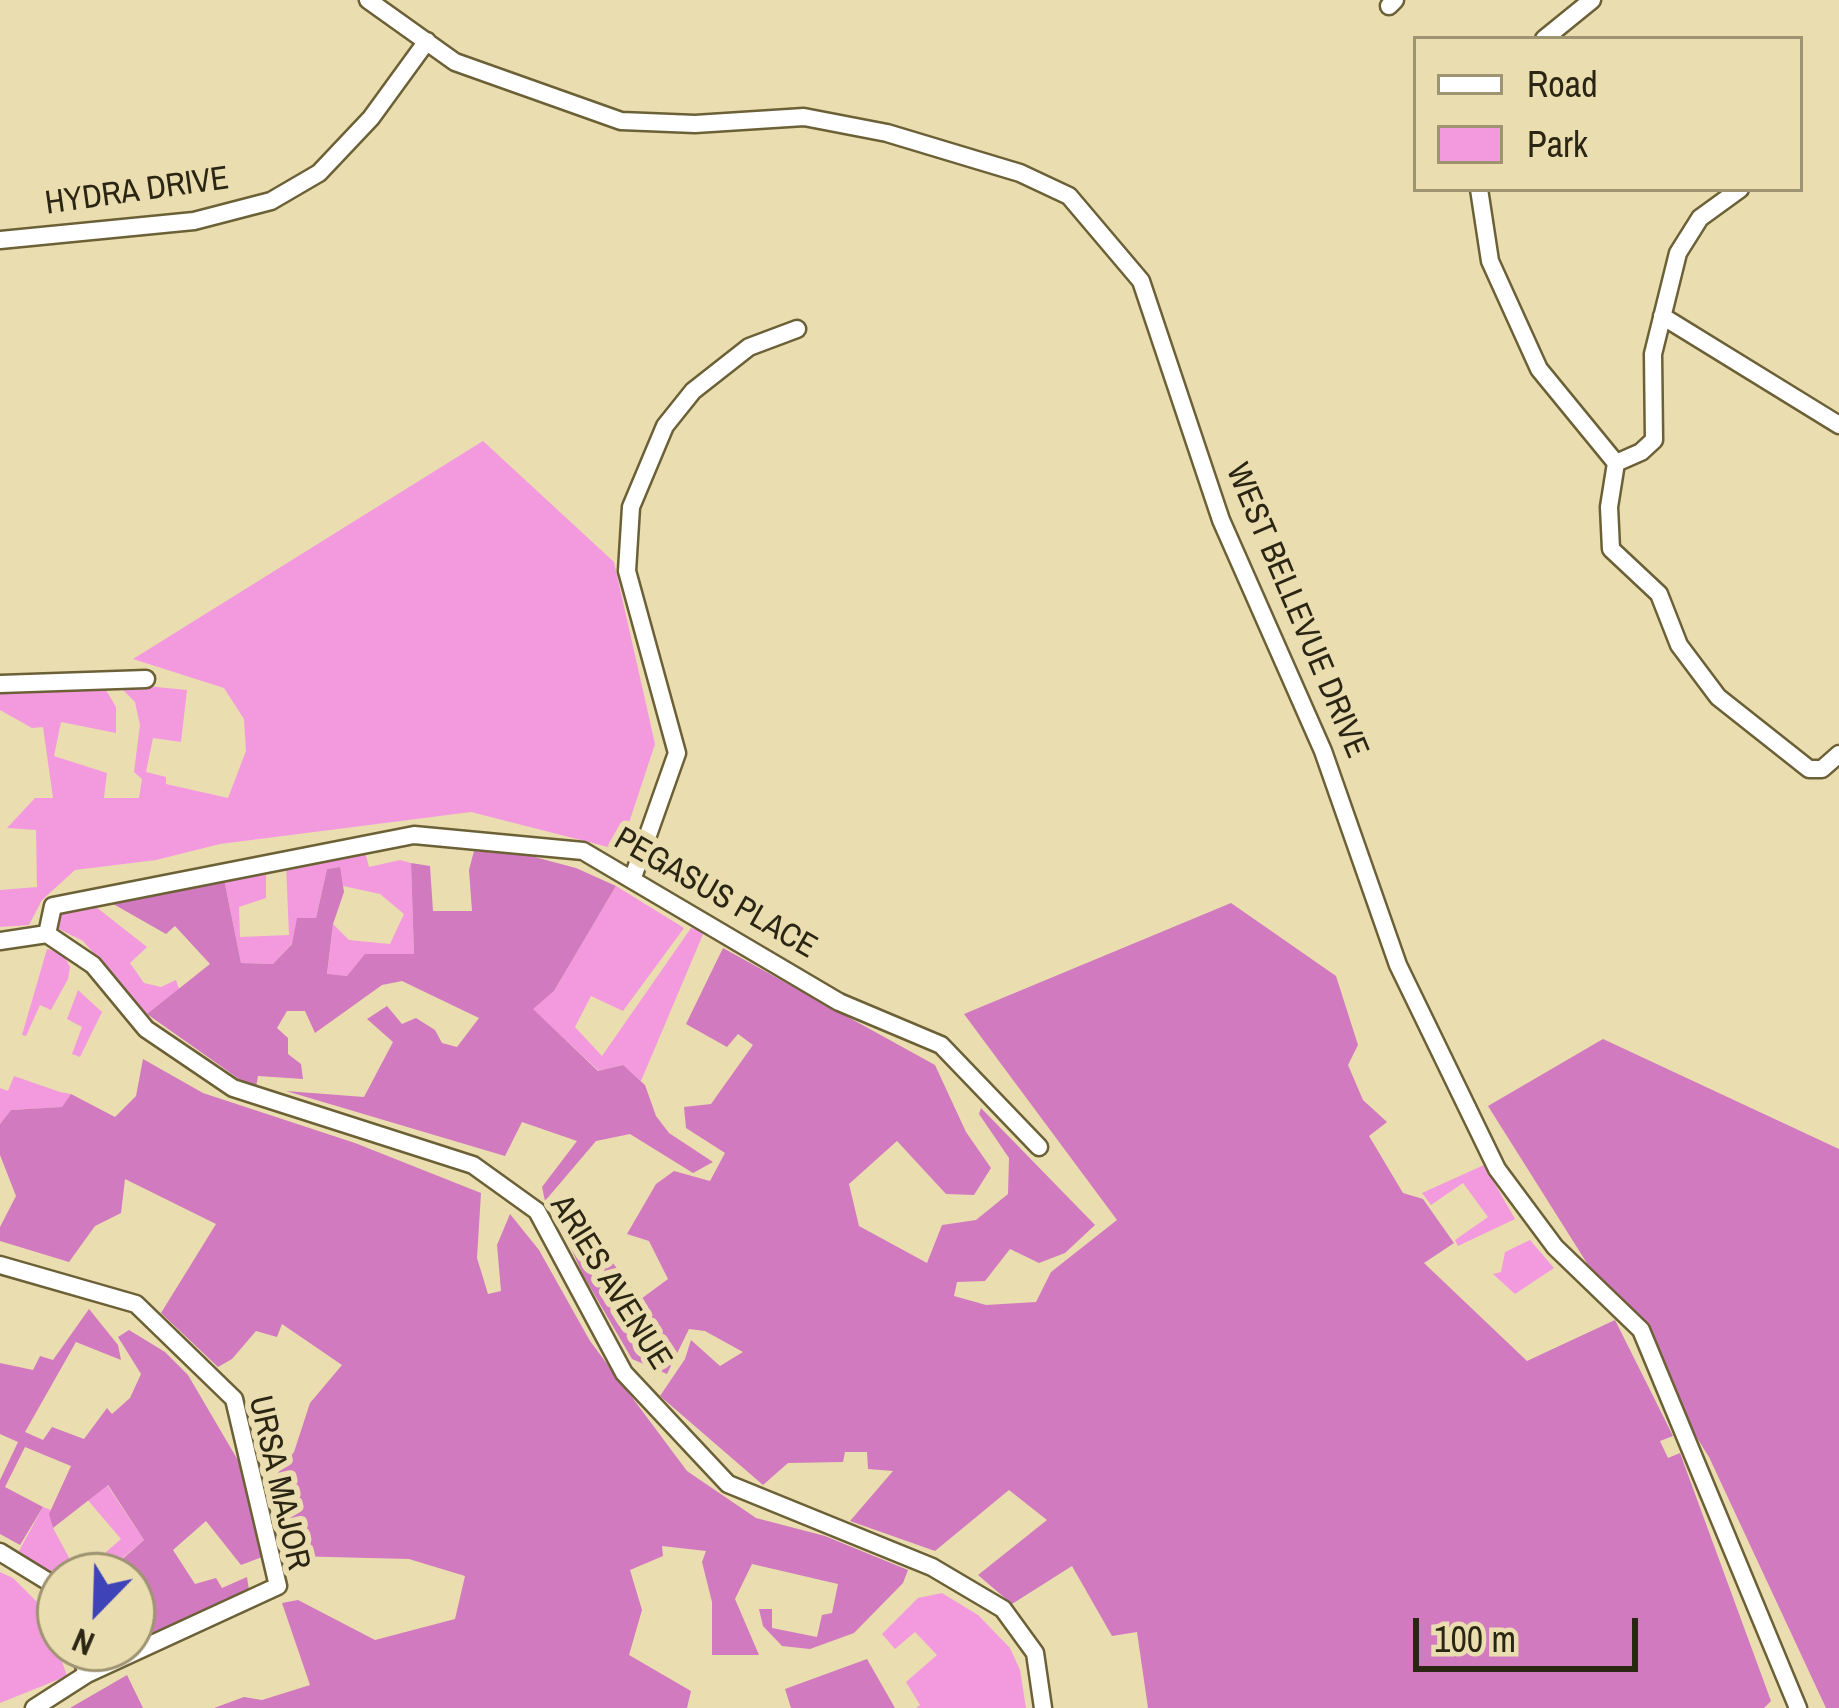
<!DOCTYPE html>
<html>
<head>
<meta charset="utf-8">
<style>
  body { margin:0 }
  #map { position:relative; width:1839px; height:1708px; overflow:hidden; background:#eaddb0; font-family:"Archivo Narrow",sans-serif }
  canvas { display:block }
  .legend { position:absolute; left:1413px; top:36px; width:390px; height:156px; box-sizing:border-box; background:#eaddb0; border:3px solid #9e9472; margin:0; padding:15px 21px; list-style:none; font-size:36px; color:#2b2614 }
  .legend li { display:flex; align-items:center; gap:24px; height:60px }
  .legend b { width:60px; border:3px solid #9e9472 }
  .north { position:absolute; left:36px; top:1552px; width:120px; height:120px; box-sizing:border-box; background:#eaddb0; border:3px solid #9e9472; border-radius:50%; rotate:203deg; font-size:33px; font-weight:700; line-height:48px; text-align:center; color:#2b2614 }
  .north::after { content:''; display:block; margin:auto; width:42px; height:54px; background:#3f43b8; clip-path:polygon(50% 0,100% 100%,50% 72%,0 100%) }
  .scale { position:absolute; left:1413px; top:1618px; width:225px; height:54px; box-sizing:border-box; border:6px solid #2b2614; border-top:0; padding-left:15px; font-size:36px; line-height:42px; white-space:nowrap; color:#2b2614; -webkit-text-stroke:9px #eaddb0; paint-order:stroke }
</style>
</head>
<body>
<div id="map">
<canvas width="1839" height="1708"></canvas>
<ul class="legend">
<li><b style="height:15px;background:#fff"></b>Road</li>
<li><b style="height:33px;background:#f39adf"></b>Park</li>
</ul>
<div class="north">N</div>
<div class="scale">100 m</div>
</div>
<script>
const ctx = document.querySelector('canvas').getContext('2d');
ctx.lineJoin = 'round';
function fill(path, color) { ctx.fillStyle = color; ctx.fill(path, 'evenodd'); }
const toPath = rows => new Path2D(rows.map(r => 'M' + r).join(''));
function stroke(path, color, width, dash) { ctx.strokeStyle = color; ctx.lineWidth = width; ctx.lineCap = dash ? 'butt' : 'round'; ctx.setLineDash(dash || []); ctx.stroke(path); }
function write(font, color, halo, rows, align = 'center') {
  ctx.font = font + ' "Archivo Narrow",sans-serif'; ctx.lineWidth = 12; ctx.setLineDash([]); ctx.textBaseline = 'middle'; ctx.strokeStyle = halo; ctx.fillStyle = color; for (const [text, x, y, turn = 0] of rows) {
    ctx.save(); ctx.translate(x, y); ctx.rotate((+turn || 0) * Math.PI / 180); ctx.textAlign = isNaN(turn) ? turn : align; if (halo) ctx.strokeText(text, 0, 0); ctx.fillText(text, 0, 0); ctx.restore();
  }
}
fill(toPath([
  [483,441,614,562,655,744,620,850,471,812,220,844,156,860,75,870,42,900,29,925,0,927,0,890,37,887,36,830,7,828,35,798,53,798,43,727,32,728,0,710,0,690,103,685,116,707,116,733,61,722,54,756,107,773,104,798,139,798,142,779,134,772,140,725,135,702,116,683,187,690,181,742,153,738,146,772,166,777,166,784,228,798,246,751,244,719,224,688,133,659],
  [365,852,369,867,400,860,411,863,414,955,366,954,348,976,327,975,333,924,349,940,390,944,404,914,380,894,343,886,339,867,327,869,316,918,273,964,241,963,224,879,266,868,266,898,239,907,240,937,289,935,286,864],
  [616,886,684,928,623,1011,591,996,575,1027,602,1056,691,928,704,932,641,1081,622,1065,599,1071,532,1009,554,991],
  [91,903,147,947,130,963,144,983,161,987,176,980,179,989,147,1014,83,941,53,926,60,911],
  [47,949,63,953,70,967,68,979,51,1010,40,1005,26,1036,22,1035],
  [78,990,102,1012,80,1057,72,1054,82,1027,67,1019],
  [14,1076,60,1092,71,1094,63,1107,11,1110,0,1124,0,1088,8,1091],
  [1484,1165,1515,1219,1458,1246,1455,1240,1488,1217,1463,1183,1431,1205,1422,1193],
  [1530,1240,1554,1268,1515,1294,1493,1274,1501,1272,1505,1252],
  [107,1485,144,1540,109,1569,106,1552,121,1539,86,1498],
  [43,1507,51,1510,53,1528,73,1565,55,1578,19,1551],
  [0,1572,13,1578,44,1609,67,1676,0,1703],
  [942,1593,978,1615,1010,1648,1020,1670,1026,1708,916,1708,920,1705,906,1682,937,1655,915,1632,895,1649,882,1634,918,1598]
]), '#f39adf');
fill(toPath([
  [474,851,527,855,576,868,616,886,554,991,533,1009,598,1071,623,1065,645,1085,656,1116,669,1133,713,1162,693,1173,630,1134,596,1141,545,1201,542,1187,577,1141,522,1122,505,1156,286,1091,364,1097,393,1042,367,1019,387,1006,402,1024,416,1018,435,1030,442,1043,457,1047,479,1018,402,981,382,985,315,1033,305,1011,287,1011,277,1028,288,1038,288,1054,301,1064,303,1079,258,1076,256,1087,239,1079,147,1014,210,964,175,926,166,934,108,901,224,879,241,963,273,964,292,944,297,918,316,918,327,869,340,867,344,892,333,924,327,974,347,976,365,954,414,954,411,863,430,866,433,911,472,911,469,870],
  [1231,903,1336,976,1358,1045,1348,1065,1363,1100,1387,1122,1369,1136,1403,1193,1423,1199,1454,1243,1424,1263,1527,1361,1615,1320,1673,1436,1660,1441,1668,1458,1680,1453,1771,1701,1764,1708,1148,1708,1137,1632,1112,1636,1072,1566,1012,1604,978,1575,1047,1520,1009,1490,935,1551,850,1521,893,1471,868,1469,867,1452,845,1452,843,1462,788,1463,763,1485,660,1396,685,1359,691,1340,720,1366,743,1352,705,1331,689,1329,667,1374,632,1359,583,1275,556,1215,573,1212,641,1299,668,1279,649,1241,627,1234,656,1184,674,1171,710,1181,725,1153,686,1128,684,1107,711,1104,753,1045,738,1034,727,1047,686,1024,723,948,935,1065,966,1132,991,1168,974,1195,946,1194,897,1141,849,1184,859,1226,927,1263,942,1225,976,1220,1008,1194,1009,1158,979,1114,981,1108,1095,1225,1065,1253,1039,1263,1010,1249,985,1281,957,1282,954,1296,986,1305,1036,1302,1051,1272,1117,1220,964,1014],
  [1603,1039,1839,1149,1839,1708,1826,1708,1709,1457,1488,1106],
  [143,1059,203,1093,355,1143,481,1193,477,1258,488,1294,501,1291,497,1245,510,1214,539,1250,590,1341,687,1471,756,1518,825,1536,908,1570,903,1583,854,1633,810,1649,782,1646,763,1626,759,1609,772,1609,772,1628,817,1637,822,1615,832,1613,838,1584,752,1564,735,1599,759,1655,712,1655,712,1602,702,1562,706,1551,662,1546,663,1556,630,1570,642,1610,629,1655,691,1691,687,1708,214,1708,244,1697,262,1700,310,1685,282,1603,298,1600,375,1640,455,1619,465,1576,409,1559,290,1556,266,1488,294,1452,310,1403,342,1365,282,1324,277,1337,256,1331,232,1359,218,1367,161,1313,216,1224,125,1179,121,1213,95,1226,69,1262,0,1241,0,1227,16,1196,0,1155,0,1124,11,1110,62,1107,71,1094,115,1117,136,1096],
  [89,1309,118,1345,121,1360,76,1342,25,1432,43,1440,52,1427,84,1439,107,1408,112,1414,130,1398,141,1374,118,1337,129,1330,165,1352,188,1375,239,1462,262,1557,241,1565,206,1521,173,1550,195,1584,216,1578,222,1588,247,1577,249,1590,132,1642,132,1576,103,1576,144,1540,108,1485,53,1528,49,1514,71,1466,25,1447,5,1487,43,1507,20,1545,0,1534,0,1480,18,1442,0,1434,0,1363,33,1370,40,1356,53,1360],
  [867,1659,895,1708,791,1708,785,1689],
  [127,1675,143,1708,70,1708]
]), '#d17abf');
const street = toPath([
  [368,0,455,62,621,121,695,124,804,117,887,133,1020,173,1069,196,1141,281,1221,520,1323,751,1398,965,1497,1169,1555,1247,1641,1330,1798,1708],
  [1389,6,1395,0],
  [1544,39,1592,0],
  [1479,189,1490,261,1539,369,1616,463,1641,452,1654,440,1653,354,1678,253,1700,218,1740,189],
  [0,240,194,221,271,201,319,173,371,118,427,41],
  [1662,316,1839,425],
  [1616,463,1609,507,1611,549,1659,594,1679,645,1718,697,1809,769,1822,769,1839,754],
  [0,684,146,679],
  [632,880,677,753,627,571,631,507,665,426,693,391,749,347,797,329],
  [47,934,53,906,414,835,583,851,839,1002,941,1045,1039,1147],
  [0,941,47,934,93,965,146,1029,233,1088,473,1165,537,1211,624,1373,728,1484,932,1567,1003,1609,1035,1653,1043,1708],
  [0,1265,136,1304,234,1399,278,1586,87,1674,34,1708],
  [0,1552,57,1587,60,1594],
  [78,1648,87,1674]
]);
stroke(street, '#6b6036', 21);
stroke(street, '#fff', 16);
write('33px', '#2b2614', '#eaddb0', [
  ["HYDRA DRIVE",137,192,-8],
  ["WEST BELLEVUE DRIVE",1296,611,67],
  ["PEGASUS PLACE",715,894,30],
  ["ARIES AVENUE",610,1283,58],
  ["URSA MAJOR",278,1483,77]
]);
</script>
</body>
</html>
